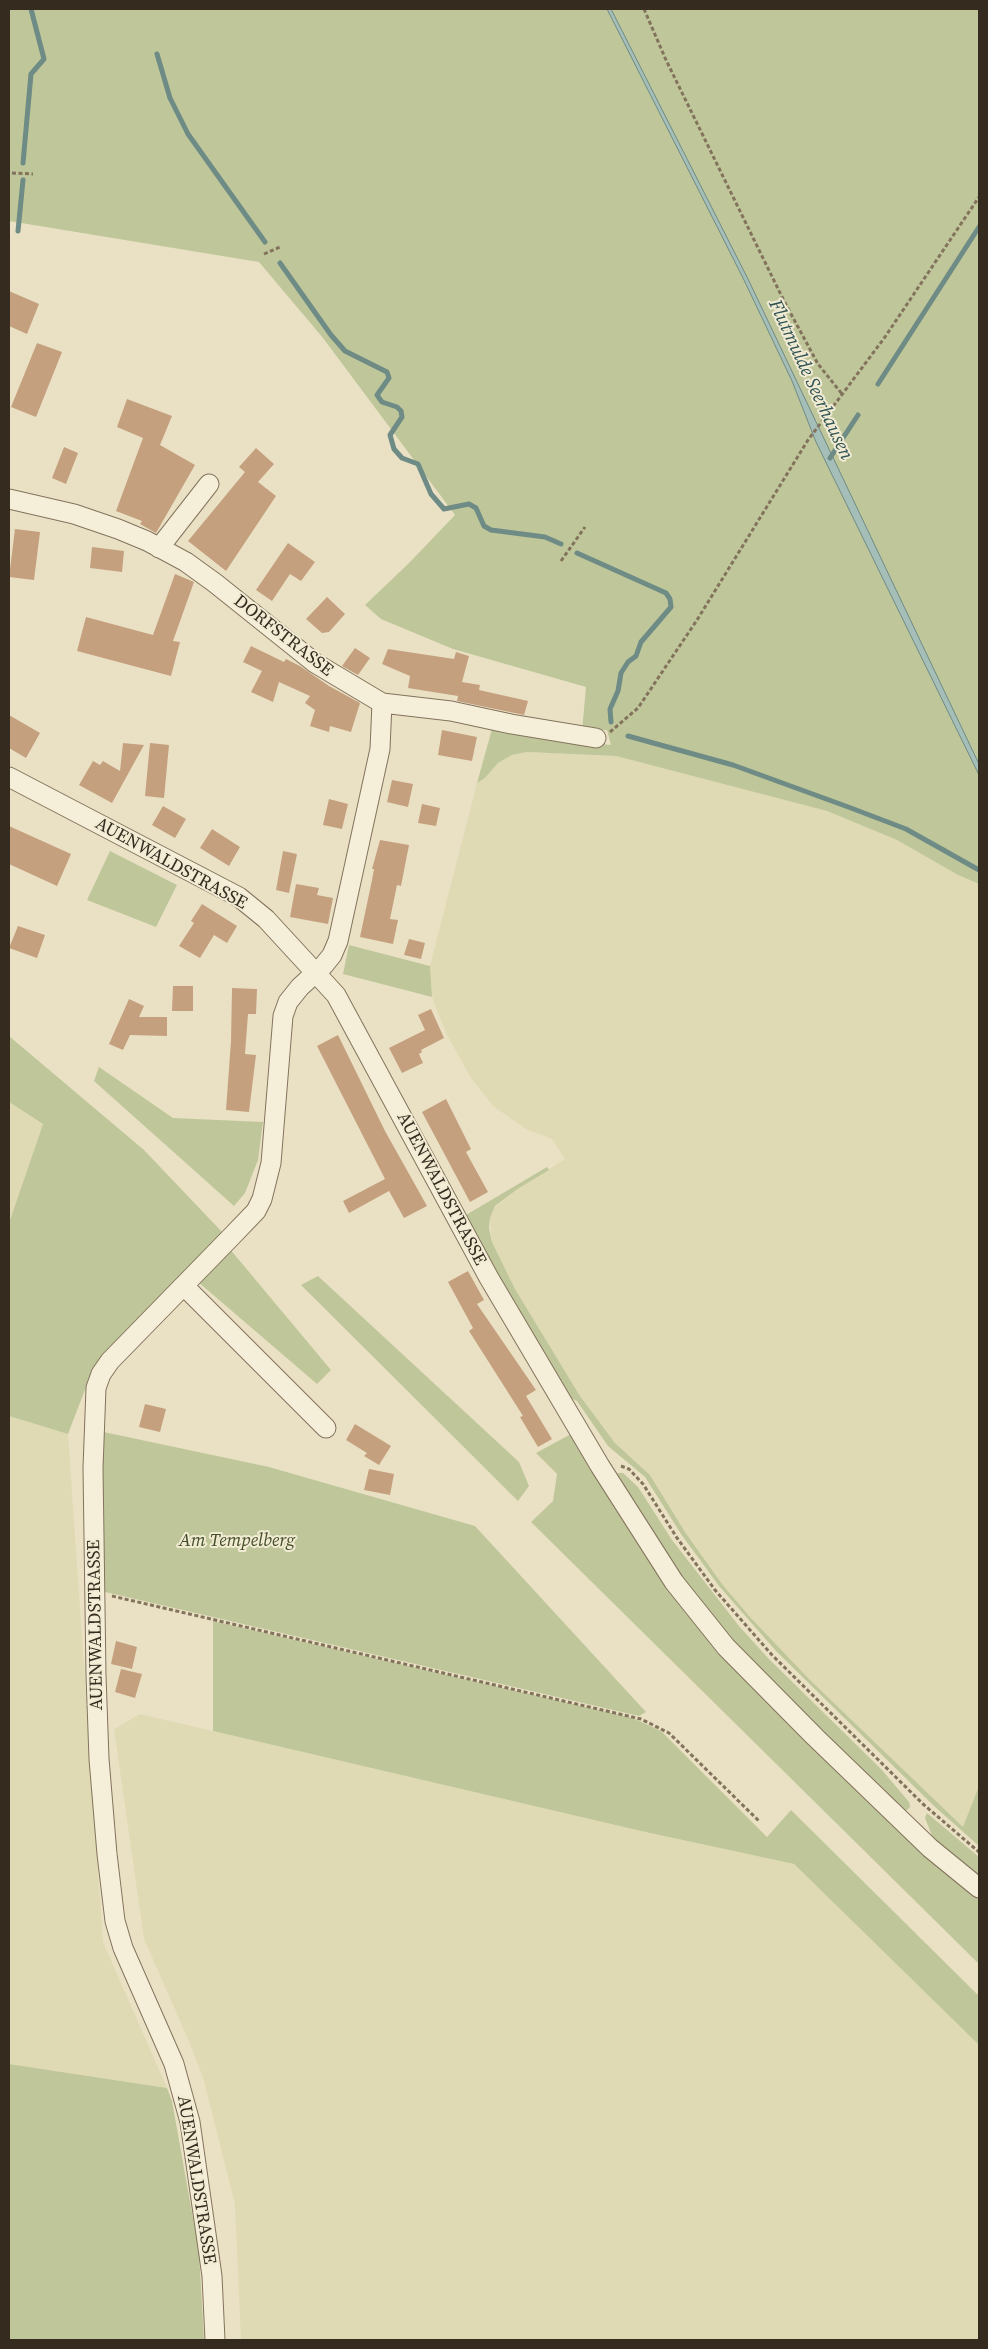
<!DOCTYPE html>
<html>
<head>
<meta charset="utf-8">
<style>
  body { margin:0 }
  #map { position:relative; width:988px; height:2349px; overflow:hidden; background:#eae1c5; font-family:"Source Serif 4",serif }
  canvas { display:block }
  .frame { position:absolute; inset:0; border:10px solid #352b1f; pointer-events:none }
</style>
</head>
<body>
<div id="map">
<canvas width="988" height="2349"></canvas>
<div class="frame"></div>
</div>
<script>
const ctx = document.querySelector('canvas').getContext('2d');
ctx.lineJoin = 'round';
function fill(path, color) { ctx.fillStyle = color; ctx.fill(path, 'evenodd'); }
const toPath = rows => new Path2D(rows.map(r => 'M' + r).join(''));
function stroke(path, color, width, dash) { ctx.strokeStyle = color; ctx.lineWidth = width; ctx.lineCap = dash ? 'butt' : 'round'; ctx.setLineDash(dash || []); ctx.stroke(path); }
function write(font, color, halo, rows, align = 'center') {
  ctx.font = font + ' "Source Serif 4",serif'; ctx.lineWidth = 4; ctx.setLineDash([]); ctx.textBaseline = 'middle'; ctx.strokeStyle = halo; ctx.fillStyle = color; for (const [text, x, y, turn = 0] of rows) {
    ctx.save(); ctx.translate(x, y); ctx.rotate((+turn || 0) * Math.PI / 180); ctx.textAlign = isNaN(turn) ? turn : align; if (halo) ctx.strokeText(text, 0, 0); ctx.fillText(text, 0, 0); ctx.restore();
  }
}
fill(toPath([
  [527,752,616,756,827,811,897,840,958,875,979,884,979,1786,964,1828,810,1680,750,1617,722,1584,685,1532,650,1475,615,1443,580,1396,515,1289,492,1242,490,1218,495,1207,519,1188,565,1159,552,1139,526,1129,493,1106,471,1078,446,1033,432,997,430,966,477,783,485,778,498,763,512,755],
  [9,1102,43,1124,9,1223],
  [9,1416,68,1434,103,1942,167,2088,9,2064],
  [140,1714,641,1831,794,1864,979,2045,979,2340,241,2340,235,2204,204,2081,191,2046,144,1939,114,1729]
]), '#dfdab3');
fill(toPath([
  [9,9,979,9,979,884,958,875,897,840,827,811,616,756,527,752,512,755,498,763,485,778,477,783,492,729,502,733,611,745,607,730,582,731,586,687,453,649,381,619,365,605,409,563,455,515,323,338,259,262,9,221],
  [110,851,177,885,156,927,87,900],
  [349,945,430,966,432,997,343,974],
  [9,1036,144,1150,223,1233,105,1354,91,1374,68,1434,9,1416,9,1223,43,1124,9,1102],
  [99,1067,173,1118,263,1122,258,1160,245,1193,234,1206,94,1081],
  [547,1167,549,1170,519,1188,495,1206,490,1218,489,1228,492,1242,515,1289,580,1396,615,1443,650,1475,685,1532,722,1584,750,1617,810,1680,963,1827,979,1786,979,1846,934,1806,776,1651,719,1586,681,1534,645,1477,608,1446,577,1401,573,1399,569,1400,529,1334,466,1215],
  [229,1248,331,1370,317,1384,197,1281],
  [318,1276,519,1462,529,1486,518,1501,301,1285],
  [99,1431,269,1467,475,1526,646,1712,639,1716,101,1591],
  [571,1434,669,1586,979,1897,979,1964,531,1522,553,1501,557,1474,536,1453],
  [618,1473,623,1473,638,1487,672,1540,739,1626,768,1658,882,1770,909,1802,910,1807,907,1810,903,1812,749,1661,680,1579,615,1479],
  [213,1621,633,1718,661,1731,767,1837,791,1810,979,1996,979,2045,794,1864,641,1831,213,1731],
  [927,1813,979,1857,979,1878,935,1843,925,1818],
  [9,2064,167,2088,172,2101,199,2252,204,2340,9,2340]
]), '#bfc79a');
const water = toPath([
  [607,9,611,9,748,279,979,764,979,775,816,442,792,381,744,280,607,9]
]);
fill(water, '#a6beb8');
stroke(water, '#6e8b85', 1);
stroke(toPath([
  [157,54,170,98,188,134,265,242],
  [23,163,31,74,44,59,31,9],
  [18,231,23,180],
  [280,263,331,335,345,351,387,372,389,378,377,395,382,402,397,407,401,411,402,417,390,435,394,449,402,458,418,464,431,494,444,509,469,504,476,508,484,526,491,530,545,537,561,544],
  [878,384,979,227],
  [830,458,858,415],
  [577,553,666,593,670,599,671,607,641,642,636,656,628,662,621,673,618,691,610,709,611,722],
  [628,736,733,765,851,808,906,829,979,870]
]), '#6e8b85', 5);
fill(toPath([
  [9,291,39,304,27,334,9,326],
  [37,343,62,352,36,417,11,407],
  [127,399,172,416,160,445,195,465,156,533,140,524,142,521,116,511,143,438,117,427],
  [64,447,78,453,66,484,52,478],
  [256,448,274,464,258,482,276,496,226,571,188,541,245,472,239,467],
  [15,529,40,532,34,580,9,577],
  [288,543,315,562,301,581,290,574,272,601,256,590],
  [92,547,124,551,122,572,90,568],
  [175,574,194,582,173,641,180,642,171,676,77,651,86,617,153,635],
  [327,597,345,614,329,632,322,633,306,619],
  [251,646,284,662,286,659,300,666,329,686,360,703,351,732,330,726,329,732,310,726,315,710,305,703,310,696,279,682,273,702,251,692,262,671,243,662],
  [355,648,370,658,358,675,342,666],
  [388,649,454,659,456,652,469,656,462,682,480,685,479,690,528,701,524,715,457,701,458,696,408,688,410,676,382,664],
  [9,715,40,733,26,758,9,748],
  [442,730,477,737,472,761,438,755],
  [123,743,144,745,112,803,79,785,93,761,100,765,103,761,120,771],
  [150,743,169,745,164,798,145,796],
  [392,780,413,784,408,807,387,802],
  [329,799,348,804,342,829,323,825],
  [422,804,440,808,436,826,418,823],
  [163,806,186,819,175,838,152,825],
  [9,826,71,854,57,886,9,864],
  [212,829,240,847,229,866,200,848],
  [380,840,409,845,401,886,397,885,390,919,398,920,393,944,360,937,372,880,374,869,372,869],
  [283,851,297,854,289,893,276,890],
  [296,884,319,888,317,895,333,898,328,924,290,917],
  [202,904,237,926,227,943,214,935,200,958,179,946,194,923,191,921],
  [18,926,45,935,37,958,9,948],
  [409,939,425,943,421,959,404,955],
  [173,986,193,986,193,1011,172,1011],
  [232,988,257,989,256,1014,248,1014,245,1054,256,1055,249,1112,226,1110,231,1041],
  [129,999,144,1006,139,1017,167,1017,167,1036,130,1035,123,1050,109,1044],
  [431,1009,444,1038,421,1050,422,1052,419,1054,423,1063,402,1073,389,1048,425,1030,418,1015],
  [338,1035,385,1131,427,1206,404,1218,389,1191,349,1213,343,1201,385,1179,317,1046],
  [446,1099,471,1149,466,1152,488,1192,470,1202,422,1112],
  [468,1271,484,1300,477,1304,536,1390,526,1396,552,1439,538,1447,520,1417,523,1416,469,1331,473,1328,448,1282],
  [145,1404,166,1409,160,1432,139,1427],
  [355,1424,391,1446,379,1465,364,1456,367,1453,346,1440],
  [369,1469,394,1474,390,1495,364,1490],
  [116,1641,137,1647,132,1669,111,1664],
  [121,1669,142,1674,135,1698,115,1692]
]), '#c5a07e');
const minor = toPath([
  [9,499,74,514,118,529,147,541,186,562,215,583,315,663,382,703],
  [159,548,209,484],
  [382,703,451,711,511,724,596,738],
  [9,777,239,897,266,919,336,995,489,1278,600,1466,674,1582,726,1647,815,1737,930,1848,979,1888],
  [184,1286,326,1428],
  [215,2340,212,2276,190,2122,174,2064,123,1948,115,1921,107,1854,99,1759,96,1675,93,1468,96,1388,101,1374,110,1361,231,1237,256,1211,262,1199,271,1163,283,1016,288,1002,300,987,324,965,332,955,338,941,380,749,382,703]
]);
stroke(minor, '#83735d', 21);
stroke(toPath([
  [644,9,666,60,784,301,818,364,842,394],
  [12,173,33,174],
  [264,254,280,247],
  [561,561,585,527],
  [610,732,638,708,697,620,808,440,885,337,979,197],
  [621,1466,629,1469,643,1484,677,1538,715,1590,772,1655,923,1804,979,1852],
  [112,1596,641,1719,669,1733,760,1822]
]), '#83735d', 3, [4, 2.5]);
stroke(minor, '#f5eed8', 19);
write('18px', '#352b1f', '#f2ebd4', [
  ["DORFSTRASSE",283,636,38],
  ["AUENWALDSTRASSE",171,864,29],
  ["AUENWALDSTRASSE",441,1189,62],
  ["AUENWALDSTRASSE",96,1625,-91],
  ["AUENWALDSTRASSE",196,2180,81]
]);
write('italic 18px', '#434f28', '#f2ebd4', [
  ["Am Tempelberg",237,1541]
]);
write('italic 19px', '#305353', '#f2ebd4', [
  ["Flutmulde Seerhausen",810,380,65]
]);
</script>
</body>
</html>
